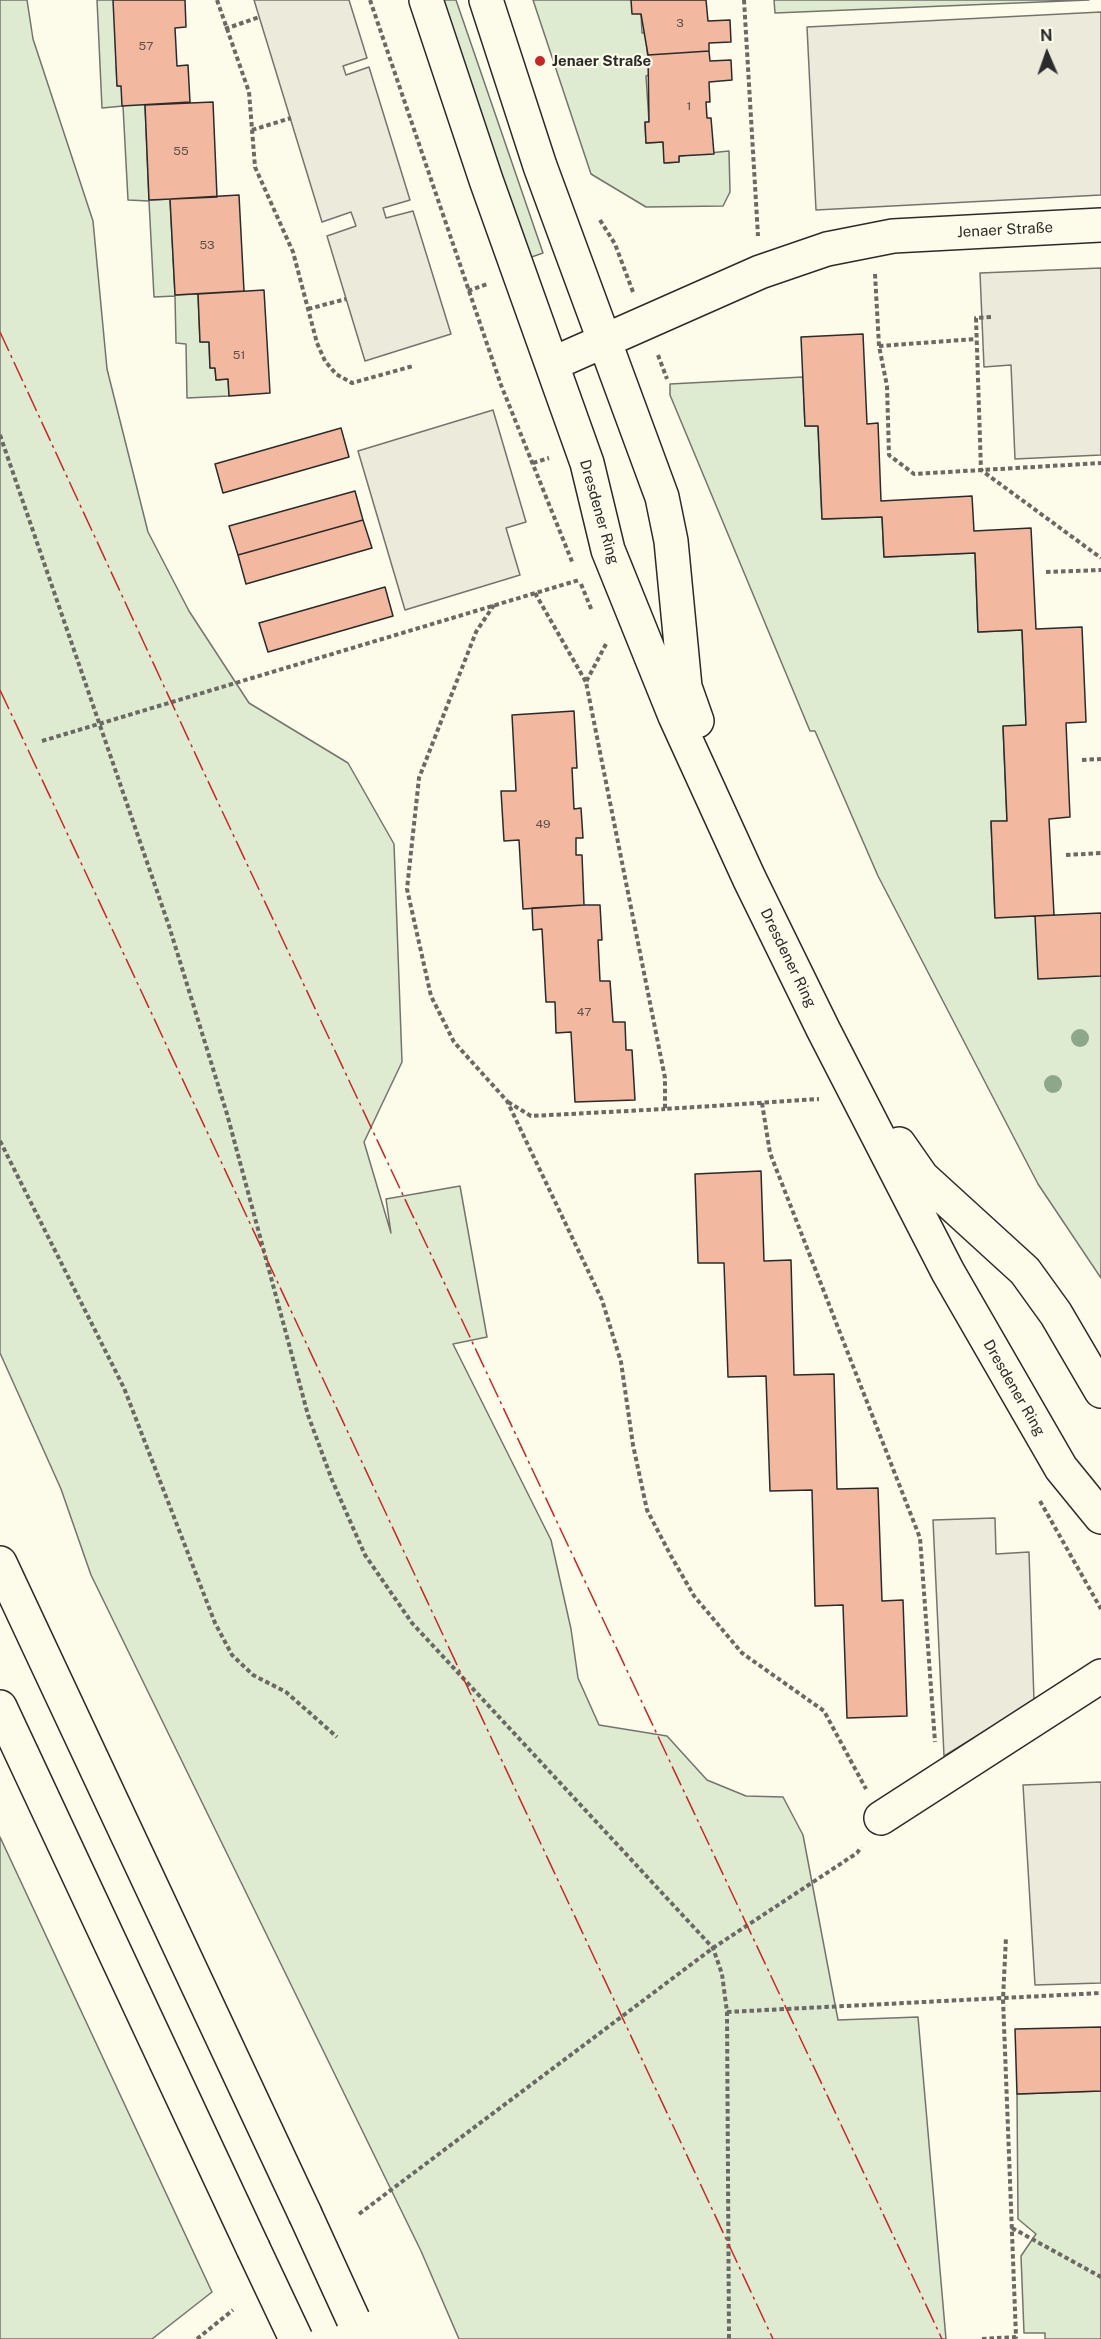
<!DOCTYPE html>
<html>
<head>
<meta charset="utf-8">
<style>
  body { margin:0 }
  #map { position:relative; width:1101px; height:2339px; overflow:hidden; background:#fdfbea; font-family:"Public Sans",sans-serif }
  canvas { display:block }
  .north { position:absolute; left:1017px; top:24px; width:60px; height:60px; -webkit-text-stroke:4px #fdfbea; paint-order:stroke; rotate:358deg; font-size:16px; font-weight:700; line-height:24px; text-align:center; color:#2b2b2b }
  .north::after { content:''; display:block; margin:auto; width:21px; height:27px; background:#2b2b2b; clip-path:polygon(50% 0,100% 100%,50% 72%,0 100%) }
</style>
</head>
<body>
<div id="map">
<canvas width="1101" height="2339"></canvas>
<div class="north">N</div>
</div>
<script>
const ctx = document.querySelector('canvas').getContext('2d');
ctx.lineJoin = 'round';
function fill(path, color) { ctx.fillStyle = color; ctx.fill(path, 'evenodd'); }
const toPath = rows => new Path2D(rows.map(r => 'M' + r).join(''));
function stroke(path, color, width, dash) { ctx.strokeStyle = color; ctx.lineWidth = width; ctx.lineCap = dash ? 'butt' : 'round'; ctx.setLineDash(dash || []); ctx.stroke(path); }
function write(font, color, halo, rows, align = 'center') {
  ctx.font = font + ' "Public Sans",sans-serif'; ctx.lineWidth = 4.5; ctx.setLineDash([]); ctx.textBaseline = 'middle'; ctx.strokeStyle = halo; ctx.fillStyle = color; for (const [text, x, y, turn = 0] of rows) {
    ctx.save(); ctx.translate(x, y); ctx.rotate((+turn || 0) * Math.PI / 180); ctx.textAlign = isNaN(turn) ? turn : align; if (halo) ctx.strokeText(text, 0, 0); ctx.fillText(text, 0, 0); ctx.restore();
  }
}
const green = toPath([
  [0,0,27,0,33,39,93,221,107,369,148,532,189,611,249,703,348,763,394,844,402,1062,364,1142,391,1233,386,1199,460,1186,487,1337,453,1344,551,1540,571,1629,578,1678,599,1725,667,1736,707,1780,746,1796,783,1797,803,1835,838,2020,918,2017,946,2339,459,2339,421,2251,91,1575,61,1489,0,1353,0,0],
  [97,0,114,0,117,86,121,86,145,105,149,200,170,199,175,295,198,294,200,342,209,342,210,368,215,368,216,380,228,379,229,396,187,398,186,344,176,343,175,296,154,297,149,201,128,200,123,106,102,108,97,0],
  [438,0,456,0,543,253,523,260,438,0],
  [533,0,631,0,641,14,642,33,646,33,649,75,646,76,649,122,645,123,646,143,663,142,665,163,679,162,679,156,729,151,730,192,723,206,646,207,591,174,533,0],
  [774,0,1089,0,775,13,774,0],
  [803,377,805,426,818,426,822,519,882,517,884,557,975,553,978,632,1022,630,1026,725,1003,727,1007,821,991,822,995,917,1035,916,1101,976,1101,1278,1038,1184,878,876,815,731,810,731,670,395,670,384,803,377],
  [0,1837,212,2292,152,2339,0,2339,0,1837],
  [1101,2091,1101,2339,1045,2339,1045,2333,1024,2333,1021,2256,1036,2234,1018,2219,1017,2094,1101,2091]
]);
fill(green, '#deebd1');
stroke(green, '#74746e', 1.5);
const parking = toPath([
  [254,0,349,0,367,58,343,66,346,75,369,67,410,200,383,208,386,218,413,211,451,334,365,361,327,236,356,226,351,212,322,222,254,0],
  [1101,12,1101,195,816,210,807,27,1101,12],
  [1101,268,1101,455,1015,459,1011,365,984,367,980,273,1101,268],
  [493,410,526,522,506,528,520,575,405,610,358,451,493,410],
  [995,1518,996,1554,1029,1552,1034,1701,944,1756,933,1520,995,1518],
  [1101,1782,1101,1983,1035,1985,1023,1785,1101,1782]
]);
fill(parking, '#eceadb');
stroke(parking, '#74746e', 1.5);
const building = toPath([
  [113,0,185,0,186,27,175,28,177,66,188,65,190,102,122,106,121,86,117,86,113,0],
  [631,0,706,0,708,21,730,20,731,42,709,43,709,51,648,55,641,14,632,14,631,0],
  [709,51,710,61,731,60,732,80,709,82,710,102,706,102,707,118,711,118,714,154,679,156,679,162,664,163,663,142,646,143,645,122,649,122,648,55,709,51],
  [213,102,217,197,149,200,145,105,213,102],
  [239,195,244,291,175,295,170,199,239,195],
  [264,290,270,393,229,396,228,379,216,380,215,368,210,368,209,342,200,342,198,294,264,290],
  [863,334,867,424,878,423,881,501,972,496,974,531,1031,528,1036,629,1082,627,1086,722,1066,723,1070,817,1049,819,1054,915,995,918,991,821,1007,821,1003,726,1026,725,1022,630,978,632,975,553,884,557,882,517,822,519,818,426,805,426,801,337,863,334],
  [341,428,349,457,223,493,215,464,341,428],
  [355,491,363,520,238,555,229,526,355,491],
  [363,520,372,548,246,584,238,555,363,520],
  [385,587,393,616,268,652,259,623,385,587],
  [574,711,577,768,572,768,574,809,581,808,583,838,576,838,576,855,582,855,584,905,523,909,519,840,504,841,501,791,516,791,512,715,574,711],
  [584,905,600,905,602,940,598,940,600,981,610,981,613,1022,625,1022,626,1050,632,1050,635,1100,575,1102,571,1032,556,1033,555,1002,546,1002,542,929,533,930,532,908,584,905],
  [1101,913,1101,976,1038,979,1035,916,1101,913],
  [761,1171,764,1261,791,1260,794,1375,834,1374,837,1489,878,1488,882,1601,903,1600,907,1716,847,1718,843,1605,815,1606,812,1490,770,1491,766,1376,728,1377,724,1263,698,1263,695,1174,761,1171],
  [1101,2027,1101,2091,1017,2094,1015,2029,1101,2027]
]);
fill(building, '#f2b8a0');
stroke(building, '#2b2b2b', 1.5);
const minor = toPath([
  [426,0,486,180,587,463,608,550,675,716,749,878,823,1029,948,1272,1061,1468,1101,1517],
  [486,0,540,166,662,497,671,541,685,687,697,721],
  [552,364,760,272,827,249,893,236,1101,225],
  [899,1144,922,1177,1025,1271,1056,1314,1101,1391],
  [881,1818,1101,1676]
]);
const highway = toPath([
  [0,1563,305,2214],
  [0,1707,253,2248]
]);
stroke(minor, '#2b2b2b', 36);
stroke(highway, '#2b2b2b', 36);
stroke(toPath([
  [217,0,249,92,255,167,293,252,317,343,325,361,336,374,352,383,413,366],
  [370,0,501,385,573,564],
  [744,0,758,236],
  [225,29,259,17],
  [252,130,291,118],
  [600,220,615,244,633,292],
  [875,274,879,346,887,386,889,455,914,474,1101,463],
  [468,291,487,284],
  [308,309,346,299],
  [991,317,976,318,981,470,1101,558],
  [879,346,976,339],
  [658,355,667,379],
  [0,435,169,926,227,1114,308,1415,332,1480,365,1555,412,1623,713,1948,722,1974,727,2012,729,2339],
  [533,463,549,458],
  [1046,572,1101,570],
  [581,584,592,611],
  [535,593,586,682],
  [494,605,476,632,419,778,407,889,431,996,454,1042,507,1101,602,1300,621,1362,633,1445,647,1510,671,1556,694,1596,742,1653,824,1711,866,1789],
  [606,644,586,682,665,1078,665,1109,819,1099],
  [42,741,579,580],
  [1082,760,1101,759],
  [1066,855,1101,853],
  [508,1102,531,1116,665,1109],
  [762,1103,770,1153,920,1538,935,1742],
  [0,1141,124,1388,215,1623,232,1655,253,1675,286,1692,337,1737],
  [1040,1501,1101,1609],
  [727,2012,1101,1993],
  [359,2214,713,1948,857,1853,861,1847],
  [1012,2228,1101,2277],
  [197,2339,233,2310],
  [982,2339,1016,2337,1003,1999,1006,1937]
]), '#6a6964', 4, [4.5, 3]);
stroke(minor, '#fdfbea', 33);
stroke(highway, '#fdfbea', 33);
const highwayBridge = toPath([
  [305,2214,353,2319],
  [253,2248,296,2339]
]);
stroke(highwayBridge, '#2b2b2b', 36, []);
stroke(highwayBridge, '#fdfbea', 33);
stroke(toPath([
  [0,332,206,777,942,2339],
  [0,690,773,2339]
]), '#c62828', 1.5, [21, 4.5, 3, 4.5]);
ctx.fillStyle = '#8ea78a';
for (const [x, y] of [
  [1080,1038],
  [1053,1084]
]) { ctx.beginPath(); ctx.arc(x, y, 9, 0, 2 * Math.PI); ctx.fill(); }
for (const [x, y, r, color] of [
  [540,61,6,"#c62828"]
]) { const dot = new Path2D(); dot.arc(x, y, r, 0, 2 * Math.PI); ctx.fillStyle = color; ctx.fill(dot); stroke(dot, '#fdfbea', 2); }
write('12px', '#5d4e48', null, [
  ["3",680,23],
  ["57",146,46],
  ["1",689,106],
  ["55",181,151],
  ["53",207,245],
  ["51",239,355],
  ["49",543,824],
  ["47",584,1012]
]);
write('bold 15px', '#2b2b2b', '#fdfbea', [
  ["Jenaer Straße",552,61]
], 'left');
write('15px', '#2b2b2b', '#fdfbea', [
  ["Jenaer Straße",1005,230,-3],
  ["Dresdener Ring",599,512,74],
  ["Dresdener Ring",788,958,64],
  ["Dresdener Ring",1014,1388,60]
]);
</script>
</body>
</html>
